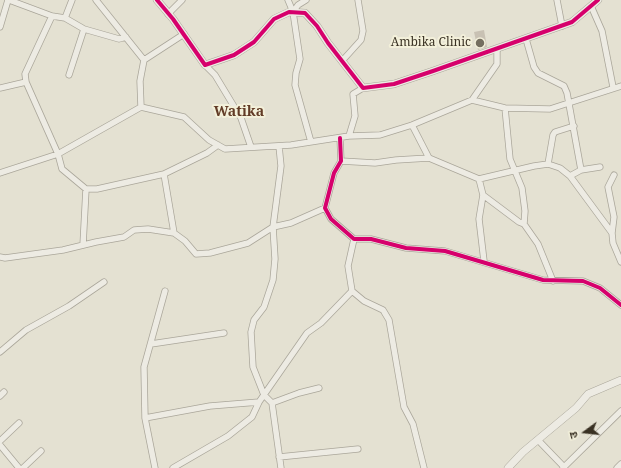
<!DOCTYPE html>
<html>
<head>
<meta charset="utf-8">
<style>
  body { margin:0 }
  #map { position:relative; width:621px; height:468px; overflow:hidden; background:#e4e1d2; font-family:"Noto Serif","Noto Sans Devanagari",serif }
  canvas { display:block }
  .north { position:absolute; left:565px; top:412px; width:40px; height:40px; -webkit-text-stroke:3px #f3f0da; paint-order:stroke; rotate:255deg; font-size:11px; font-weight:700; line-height:16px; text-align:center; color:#393123 }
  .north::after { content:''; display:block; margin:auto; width:14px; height:18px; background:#393123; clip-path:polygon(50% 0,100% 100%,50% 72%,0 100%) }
</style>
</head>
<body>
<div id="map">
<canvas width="621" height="468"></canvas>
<div class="north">उ</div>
</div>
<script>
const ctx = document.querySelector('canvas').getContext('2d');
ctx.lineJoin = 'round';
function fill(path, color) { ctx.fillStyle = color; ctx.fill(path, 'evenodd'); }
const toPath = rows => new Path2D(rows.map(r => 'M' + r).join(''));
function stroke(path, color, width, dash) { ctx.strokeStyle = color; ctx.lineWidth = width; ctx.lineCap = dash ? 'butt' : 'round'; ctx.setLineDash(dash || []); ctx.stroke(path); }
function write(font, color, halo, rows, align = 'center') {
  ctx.font = font + ' "Noto Serif",serif'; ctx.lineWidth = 4; ctx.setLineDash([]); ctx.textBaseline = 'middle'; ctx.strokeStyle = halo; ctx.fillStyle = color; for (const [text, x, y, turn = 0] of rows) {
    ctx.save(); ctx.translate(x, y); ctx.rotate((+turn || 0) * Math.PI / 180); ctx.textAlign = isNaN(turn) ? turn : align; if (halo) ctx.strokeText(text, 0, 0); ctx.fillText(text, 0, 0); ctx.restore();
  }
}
fill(toPath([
  [484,30,487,47,478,50,474,32]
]), '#c8c1b3');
const minor = toPath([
  [9,0,52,16,65,18,84,29,119,39,126,37],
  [96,0,144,60],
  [288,0,293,12,300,59,296,73,295,85,311,142],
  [557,0,562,26],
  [591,6,602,31,613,87],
  [293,12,298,5,306,0],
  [168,14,182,0],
  [52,16,25,74,26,82,58,154,62,169,86,189,97,189,164,174,207,153,218,145],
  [65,18,72,0],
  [0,27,8,0],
  [526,39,534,67,538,73,564,86,567,93,581,170],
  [342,61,361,40,363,31,358,0],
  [205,65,215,75,241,118,251,147],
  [69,75,84,29],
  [0,88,26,82],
  [472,100,497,64,497,49],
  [141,107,184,117,209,140,225,149,291,145,349,136,355,116,353,94,363,88],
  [505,108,510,159,522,188,525,211,524,224],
  [412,125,429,158],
  [349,136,380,135,412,125,472,100,505,108,550,109,621,86],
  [340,138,341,161,334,173,325,208,331,219,354,239,371,239,406,248,445,251,543,280,583,281,600,288,621,305],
  [279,146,281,166,273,227,275,259,273,280,264,307,254,320,251,332,253,367,264,395,272,403,281,468],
  [341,161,375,163,396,160,429,158,479,179,483,195,479,219,484,261],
  [548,164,553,135,555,132,574,126],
  [0,173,58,154,141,107,140,81,144,60,184,34],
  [164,174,174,233],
  [570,176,581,170,600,167],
  [479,179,534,166,548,164,560,168,570,176,612,233,613,243,621,262],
  [483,195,519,222,524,224,538,244,553,281],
  [612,233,614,217,608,187,614,175],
  [354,239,348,266,352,291,364,301,383,310,389,320,404,407,413,424,424,468],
  [83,245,86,189],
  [0,257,5,258,63,250,96,242,124,237,134,230,148,229,174,233,185,241,196,254,210,253,248,243,273,227,291,223,325,208],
  [151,344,224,333],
  [0,352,26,330,69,306,104,282],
  [0,396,4,392],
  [272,403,299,393,319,388],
  [145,418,210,406,259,402],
  [538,440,564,467],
  [0,441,19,423],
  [0,445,19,468],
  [279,457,358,449],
  [23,468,41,451],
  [155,468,145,418,144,367,165,291],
  [173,468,228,436,252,417,259,402,307,333,321,323,352,291],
  [563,468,621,411],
  [617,468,621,464]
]);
const tertiary = toPath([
  [157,0,173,19,205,65,234,55,254,42,274,19,289,12,305,13,317,26,328,43,363,88,394,84,433,71,572,22,598,0],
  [508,468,523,452,576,408,588,394,621,380]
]);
stroke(minor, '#aaa69a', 7);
stroke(tertiary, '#aaa69a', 8);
stroke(minor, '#edebe3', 5.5);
stroke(tertiary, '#edebe3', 7);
stroke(toPath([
  [157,0,173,19,205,65,234,55,254,42,274,19,289,12,305,13,317,26,328,43,363,88,394,84,433,71,572,22,598,0],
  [340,138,341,161,334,173,325,208,331,219,354,239,371,239,406,248,445,251,543,280,583,281,600,288,621,305]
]), '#d6006c', 4);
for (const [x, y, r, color] of [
  [480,43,5,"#756f60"]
]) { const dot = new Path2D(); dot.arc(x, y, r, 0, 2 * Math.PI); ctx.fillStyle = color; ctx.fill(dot); stroke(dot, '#f3f0da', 1.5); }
write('12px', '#393123', '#f3f0da', [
  ["Ambika Clinic",471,43]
], 'right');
write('bold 14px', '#623b26', '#f3f0da', [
  ["Watika",239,112]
]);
</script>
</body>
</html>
